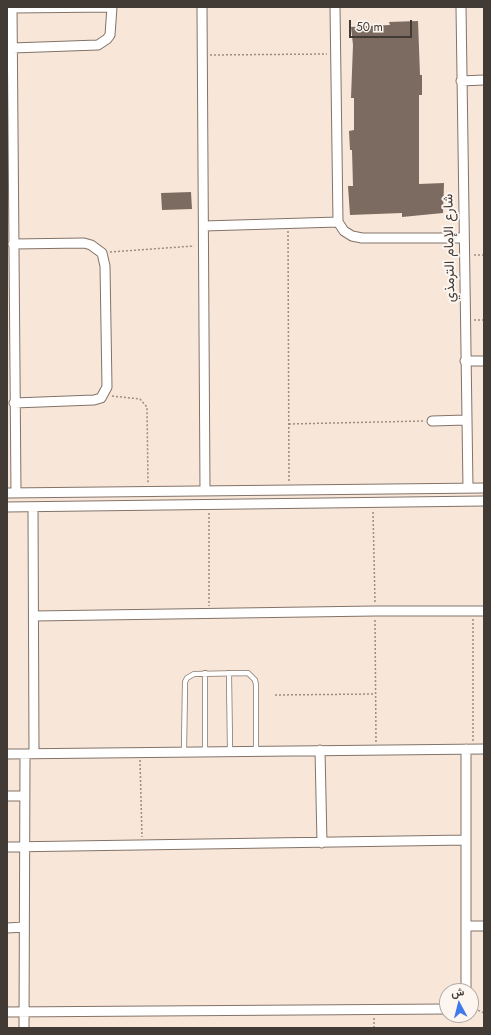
<!DOCTYPE html>
<html>
<head>
<meta charset="utf-8">
<style>
  body { margin:0 }
  #map { position:relative; width:491px; height:1035px; overflow:hidden; background:#f8e6d9; font-family:Jost,Vazirmatn,sans-serif }
  canvas { display:block }
  .frame { position:absolute; inset:0; border:8px solid #413a35; pointer-events:none }
  .north { position:absolute; left:439px; top:983px; width:40px; height:40px; box-sizing:border-box; background:#fdf6f0; border:1px solid #b2aba5; border-radius:50%; rotate:353deg; font-size:11px; font-weight:700; line-height:16px; text-align:center; color:#413a35 }
  .north::after { content:''; display:block; margin:auto; width:14px; height:18px; background:#3e7ae9; clip-path:polygon(50% 0,100% 100%,50% 72%,0 100%) }
  .scale { position:absolute; left:349px; top:20px; width:63px; height:18px; box-sizing:border-box; border:2px solid #413a35; border-top:0; padding-left:5px; font-size:12px; line-height:14px; white-space:nowrap; color:#413a35; -webkit-text-stroke:3px #fdf6f0; paint-order:stroke }
</style>
</head>
<body>
<div id="map">
<canvas width="491" height="1035"></canvas>
<div class="frame"></div>
<div class="north">ش</div>
<div class="scale">50 m</div>
</div>
<script>
const ctx = document.querySelector('canvas').getContext('2d');
ctx.lineJoin = 'round';
function fill(path, color) { ctx.fillStyle = color; ctx.fill(path, 'evenodd'); }
const toPath = rows => new Path2D(rows.map(r => 'M' + r).join(''));
function stroke(path, color, width, dash) { ctx.strokeStyle = color; ctx.lineWidth = width; ctx.lineCap = dash ? 'butt' : 'round'; ctx.setLineDash(dash || []); ctx.stroke(path); }
function write(font, color, halo, rows, align = 'center') {
  ctx.font = font + ' Jost,Vazirmatn,sans-serif'; ctx.lineWidth = 4; ctx.setLineDash([]); ctx.textBaseline = 'middle'; ctx.strokeStyle = halo; ctx.fillStyle = color; for (const [text, x, y, turn = 0] of rows) {
    ctx.save(); ctx.translate(x, y); ctx.rotate((+turn || 0) * Math.PI / 180); ctx.textAlign = isNaN(turn) ? turn : align; if (halo) ctx.strokeText(text, 0, 0); ctx.fillText(text, 0, 0); ctx.restore();
  }
}
fill(toPath([
  [418,21,420,75,422,75,422,95,419,95,419,184,444,183,443,213,402,217,402,213,350,215,348,186,353,186,352,150,350,150,349,131,354,130,354,98,351,98,353,45,351,27,390,25,389,22],
  [191,192,192,209,162,210,161,193]
]), '#7b6b60');
const service = toPath([
  [229,673,230,751],
  [184,752,185,682,187,678,194,674,248,673,255,680,256,685,256,751],
  [205,752,205,673]
]);
const minor = toPath([
  [12,7,16,493],
  [202,7,205,490],
  [335,7,338,222,344,231,352,236,362,238,463,238],
  [461,7,468,488],
  [12,8,112,7],
  [12,48,98,45,107,39,110,35,112,7],
  [461,81,484,80],
  [204,226,338,222],
  [13,244,84,243,91,245,102,253,105,266,107,387,101,398,94,400,14,403],
  [465,361,484,361],
  [432,421,466,420],
  [7,493,484,488],
  [7,507,484,501],
  [33,507,34,753],
  [34,616,375,611,484,611],
  [320,750,322,843],
  [7,754,484,749],
  [7,796,25,796],
  [7,847,466,840],
  [466,926,484,926],
  [7,928,24,927],
  [466,991,466,749],
  [7,1012,447,1009],
  [24,1028,25,754]
]);
stroke(service, '#837368', 6);
stroke(minor, '#837368', 11);
stroke(toPath([
  [210,55,327,54],
  [288,231,289,482],
  [110,252,194,246],
  [474,255,484,255],
  [474,320,484,320],
  [112,396,140,399,147,407,148,484],
  [289,424,423,421],
  [373,512,375,602],
  [209,513,209,606],
  [473,619,473,741],
  [375,620,376,742],
  [275,695,375,694],
  [140,760,142,837],
  [471,1007,484,1013],
  [374,1018,374,1028]
]), '#998d84', 1.5, [2, 2]);
stroke(service, '#fff', 4.5);
stroke(minor, '#fff', 9);
write('14px', '#413a35', '#fdf6f0', [
  ["شارع الإمام الترمذي",450,248,-91]
]);
</script>
</body>
</html>
